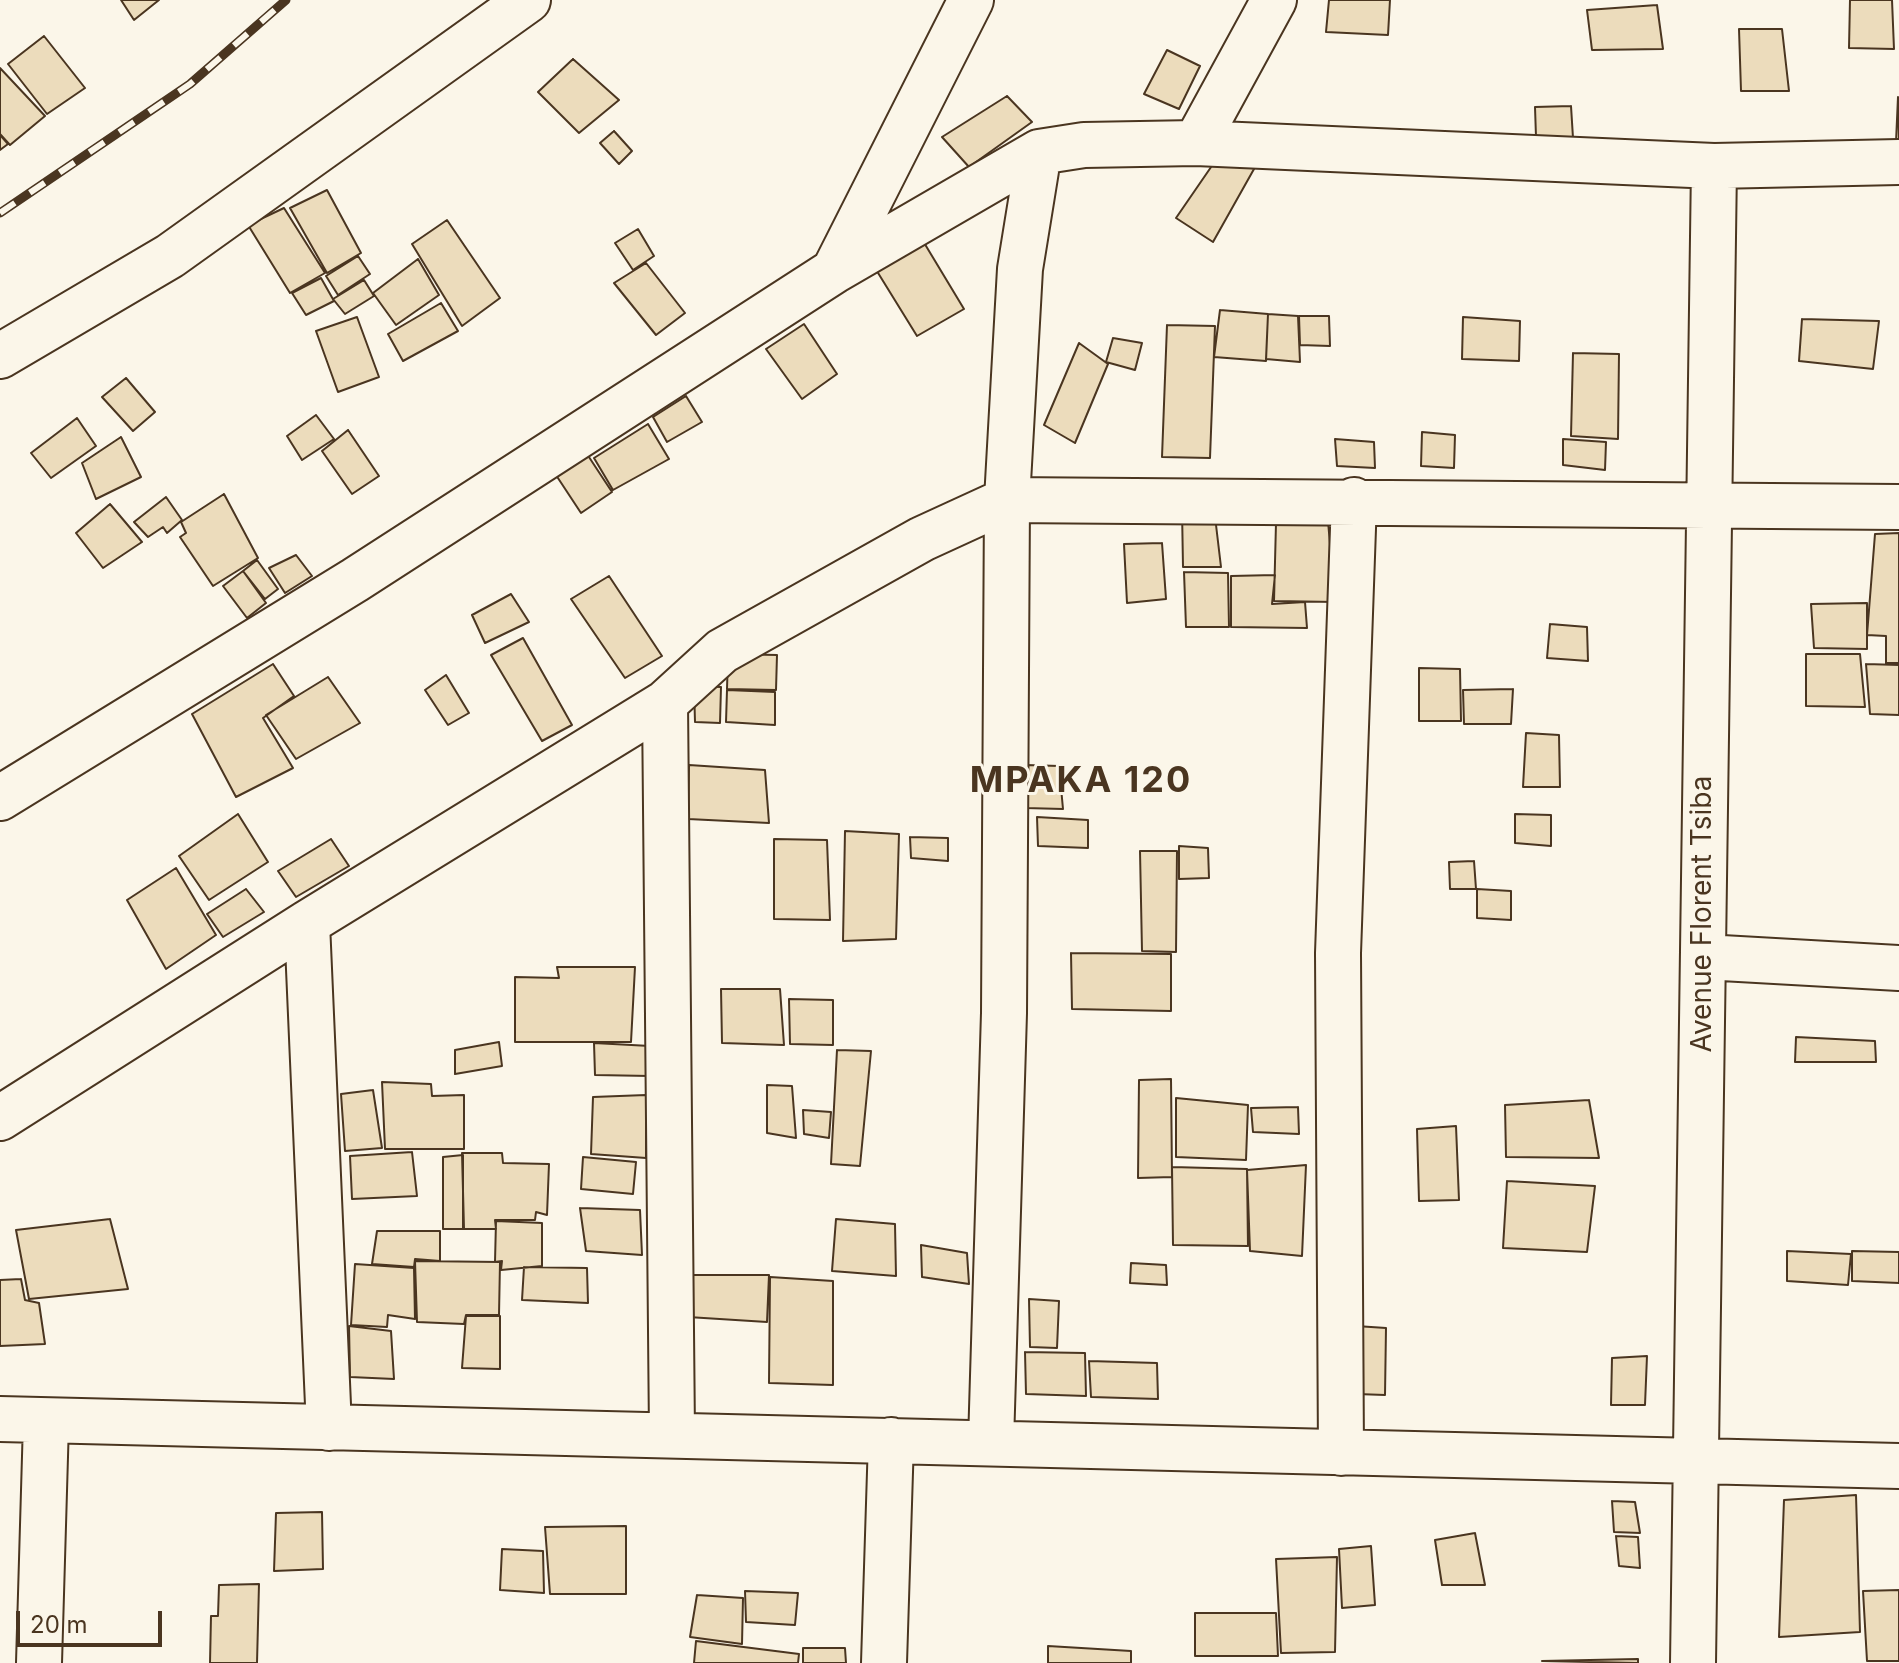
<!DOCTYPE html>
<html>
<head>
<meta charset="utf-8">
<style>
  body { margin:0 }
  #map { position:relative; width:1899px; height:1663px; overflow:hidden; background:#fbf6e9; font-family:Inter,sans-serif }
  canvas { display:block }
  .scale { position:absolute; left:16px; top:1611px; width:146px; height:36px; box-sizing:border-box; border:4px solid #4a3520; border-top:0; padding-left:10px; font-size:24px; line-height:28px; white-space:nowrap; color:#4a3520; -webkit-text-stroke:6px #fbf6e9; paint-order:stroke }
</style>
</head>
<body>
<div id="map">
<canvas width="1899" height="1663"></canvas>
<div class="scale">20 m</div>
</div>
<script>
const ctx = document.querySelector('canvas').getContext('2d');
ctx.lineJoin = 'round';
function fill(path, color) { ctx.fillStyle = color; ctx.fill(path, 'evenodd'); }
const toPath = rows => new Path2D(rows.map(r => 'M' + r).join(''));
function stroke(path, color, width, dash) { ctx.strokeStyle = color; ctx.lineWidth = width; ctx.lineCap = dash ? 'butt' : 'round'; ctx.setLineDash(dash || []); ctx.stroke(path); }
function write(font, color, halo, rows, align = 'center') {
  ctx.font = font + ' Inter,sans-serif'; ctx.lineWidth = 6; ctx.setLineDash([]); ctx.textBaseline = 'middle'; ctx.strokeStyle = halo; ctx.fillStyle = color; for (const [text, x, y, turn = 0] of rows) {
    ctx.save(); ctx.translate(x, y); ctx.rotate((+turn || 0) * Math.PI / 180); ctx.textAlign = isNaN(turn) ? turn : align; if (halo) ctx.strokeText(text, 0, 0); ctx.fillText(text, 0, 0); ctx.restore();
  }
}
const building = toPath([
  [121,0,159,0,134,20,121,0],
  [1329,0,1390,0,1388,35,1326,32,1329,0],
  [1850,0,1892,0,1894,49,1849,48,1850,0],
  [1657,5,1663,49,1592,50,1587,10,1657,5],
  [1739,29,1782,29,1789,91,1741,91,1739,29],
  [44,36,85,88,47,114,8,64,44,36],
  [1167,50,1200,66,1179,109,1144,94,1167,50],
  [573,59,619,100,579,133,538,92,573,59],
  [0,68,45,116,10,145,0,134,0,68],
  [1007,96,1032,122,969,167,942,137,1007,96],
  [1898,97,1899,142,1896,142,1898,97],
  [1571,106,1573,138,1536,137,1535,107,1571,106],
  [614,131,632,151,619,164,600,143,614,131],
  [0,135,8,144,0,150,0,135],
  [1220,154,1254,169,1213,242,1176,218,1220,154],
  [327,190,361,253,327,273,290,208,327,190],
  [284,208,325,273,290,293,248,225,284,208],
  [447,220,500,298,462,326,412,244,447,220],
  [638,229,654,256,633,270,615,243,638,229],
  [923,241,964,309,917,336,875,268,923,241],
  [358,256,370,274,338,295,326,276,358,256],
  [418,259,439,295,396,325,373,293,418,259],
  [646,263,685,313,656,335,614,283,646,263],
  [321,278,334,301,306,315,292,293,321,278],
  [364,280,374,296,345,314,333,299,364,280],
  [441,303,458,331,403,361,388,334,441,303],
  [1220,310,1268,314,1266,361,1214,357,1220,310],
  [1268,314,1298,316,1300,362,1266,359,1268,314],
  [1299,316,1329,316,1330,346,1300,345,1299,316],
  [357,317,379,377,338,392,316,331,357,317],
  [1463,317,1520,321,1519,361,1462,359,1463,317],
  [1802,319,1879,321,1873,369,1799,361,1802,319],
  [804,324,837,374,802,399,766,349,804,324],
  [1167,325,1215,326,1210,458,1162,457,1167,325],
  [1113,338,1142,343,1135,370,1106,362,1113,338],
  [1079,343,1108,364,1075,443,1044,425,1079,343],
  [1573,353,1619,354,1618,439,1571,436,1573,353],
  [126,378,155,412,133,431,102,397,126,378],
  [686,396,702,422,667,442,653,417,686,396],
  [316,415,334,439,302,460,287,436,316,415],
  [77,418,96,446,51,478,31,453,77,418],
  [648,424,669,459,613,490,594,458,648,424],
  [348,430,379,476,352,494,322,451,348,430],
  [1422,432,1455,435,1454,468,1421,466,1422,432],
  [121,437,141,477,96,499,82,463,121,437],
  [1335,439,1374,442,1375,468,1337,466,1335,439],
  [1563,439,1606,442,1605,470,1563,465,1563,439],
  [585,451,612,492,581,513,552,469,585,451],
  [224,494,258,558,213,586,180,537,186,533,181,522,224,494],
  [166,497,182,520,167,533,163,527,148,537,134,522,166,497],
  [110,504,142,542,103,568,76,533,110,504],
  [1214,508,1221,567,1183,567,1182,509,1214,508],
  [1328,521,1335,602,1274,601,1276,523,1328,521],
  [1899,533,1899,663,1886,663,1886,636,1867,635,1875,534,1899,533],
  [1162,543,1166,599,1127,603,1124,544,1162,543],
  [296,555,312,576,285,593,269,568,296,555],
  [257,560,278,589,265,599,243,571,257,560],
  [243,571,266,603,247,618,223,586,243,571],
  [1184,572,1228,573,1229,627,1186,627,1184,572],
  [1275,575,1272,604,1305,602,1307,628,1231,627,1231,576,1275,575],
  [609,576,662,656,625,678,571,599,609,576],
  [511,594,529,622,485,643,472,615,511,594],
  [1867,603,1867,649,1814,648,1811,604,1867,603],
  [1550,624,1587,627,1588,661,1547,658,1550,624],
  [523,638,572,725,542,741,491,655,523,638],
  [728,654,777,655,776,690,727,689,728,654],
  [1806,654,1860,654,1865,707,1806,706,1806,654],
  [273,664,294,696,263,718,293,768,236,797,192,714,273,664],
  [1866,664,1899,665,1899,715,1870,714,1866,664],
  [1419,668,1460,669,1461,721,1419,721,1419,668],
  [446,675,469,713,448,725,425,690,446,675],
  [328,677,360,723,296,759,266,715,328,677],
  [694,686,721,687,720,723,695,722,694,686],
  [1513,689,1511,724,1464,724,1463,690,1513,689],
  [727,690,775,692,775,725,726,722,727,690],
  [1526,733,1559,735,1560,787,1523,787,1526,733],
  [689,765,765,770,769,823,688,819,689,765],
  [1026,765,1059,766,1063,809,1025,808,1026,765],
  [238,814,268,862,209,900,179,856,238,814],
  [1515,814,1551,815,1551,846,1515,843,1515,814],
  [1037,817,1088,820,1088,848,1038,846,1037,817],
  [845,831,899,834,896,939,843,941,845,831],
  [910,837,948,838,948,861,911,858,910,837],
  [331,839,349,866,296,897,278,871,331,839],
  [774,839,827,840,830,920,774,919,774,839],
  [1179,846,1208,848,1209,878,1179,879,1179,846],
  [1140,851,1177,851,1176,952,1142,951,1140,851],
  [1474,861,1476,889,1450,889,1449,862,1474,861],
  [176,868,216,935,166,969,127,900,176,868],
  [246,889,264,912,223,937,207,914,246,889],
  [1477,889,1511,891,1511,920,1477,918,1477,889],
  [1071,953,1171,954,1171,1011,1072,1009,1071,953],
  [557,967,635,967,631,1042,515,1042,515,977,559,978,557,967],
  [721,989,780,989,784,1045,722,1043,721,989],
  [789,999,833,1000,833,1045,790,1044,789,999],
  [1796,1037,1875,1041,1876,1062,1795,1062,1796,1037],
  [499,1042,502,1066,455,1074,455,1050,499,1042],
  [594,1043,650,1046,650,1076,595,1075,594,1043],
  [837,1050,871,1051,860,1166,831,1164,837,1050],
  [1171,1079,1172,1177,1138,1178,1139,1080,1171,1079],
  [382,1082,431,1084,432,1096,464,1095,464,1149,385,1149,382,1082],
  [767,1085,792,1086,796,1138,767,1133,767,1085],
  [373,1090,382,1148,345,1151,341,1094,373,1090],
  [646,1095,646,1158,591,1154,593,1097,646,1095],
  [1176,1098,1248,1105,1246,1160,1176,1157,1176,1098],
  [1589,1100,1599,1158,1506,1157,1505,1105,1589,1100],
  [1298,1107,1299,1134,1253,1132,1251,1108,1298,1107],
  [803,1110,831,1112,829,1138,804,1134,803,1110],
  [1456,1126,1459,1200,1419,1201,1417,1129,1456,1126],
  [412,1152,417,1196,352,1199,350,1156,412,1152],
  [462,1153,502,1153,503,1163,549,1164,547,1215,536,1212,535,1220,495,1220,496,1229,464,1229,462,1153],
  [463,1155,463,1229,443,1229,443,1157,463,1155],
  [583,1157,636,1162,633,1194,581,1189,583,1157],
  [1306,1165,1302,1256,1250,1251,1247,1170,1306,1165],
  [1172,1167,1247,1169,1248,1246,1173,1245,1172,1167],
  [1507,1181,1595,1186,1587,1252,1503,1248,1507,1181],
  [580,1208,640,1210,642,1255,586,1251,580,1208],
  [110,1219,128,1289,29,1299,16,1230,110,1219],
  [836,1219,895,1224,896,1276,832,1271,836,1219],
  [496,1221,542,1223,542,1266,501,1270,502,1261,495,1262,496,1221],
  [377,1231,440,1231,440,1261,415,1259,414,1267,372,1264,377,1231],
  [921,1245,967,1253,969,1284,922,1277,921,1245],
  [1787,1251,1851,1254,1848,1285,1787,1281,1787,1251],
  [1852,1251,1899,1252,1899,1283,1852,1281,1852,1251],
  [415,1261,500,1262,499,1315,466,1315,464,1324,417,1322,415,1261],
  [1131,1263,1166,1265,1167,1285,1130,1283,1131,1263],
  [355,1264,414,1268,415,1319,388,1315,387,1327,351,1325,355,1264],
  [524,1267,587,1268,588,1303,522,1300,524,1267],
  [688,1275,769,1275,767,1322,688,1317,688,1275],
  [770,1277,833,1281,833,1385,769,1383,770,1277],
  [21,1279,25,1300,39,1303,45,1344,0,1346,0,1280,21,1279],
  [1029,1299,1059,1301,1057,1348,1030,1347,1029,1299],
  [466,1316,500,1316,500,1369,462,1368,466,1316],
  [349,1326,391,1331,394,1379,350,1377,349,1326],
  [1356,1326,1386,1328,1385,1395,1357,1394,1356,1326],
  [1025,1352,1085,1353,1086,1396,1026,1394,1025,1352],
  [1647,1356,1645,1405,1611,1405,1612,1358,1647,1356],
  [1089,1361,1157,1363,1158,1399,1091,1397,1089,1361],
  [1856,1495,1860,1632,1779,1637,1784,1500,1856,1495],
  [1612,1501,1635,1502,1640,1533,1614,1532,1612,1501],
  [322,1512,323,1569,274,1571,276,1513,322,1512],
  [626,1526,626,1594,550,1594,545,1527,626,1526],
  [1475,1533,1485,1585,1442,1585,1435,1540,1475,1533],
  [1616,1536,1638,1537,1640,1568,1619,1566,1616,1536],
  [1371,1546,1375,1605,1342,1608,1339,1549,1371,1546],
  [502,1549,543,1551,544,1593,500,1590,502,1549],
  [1337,1557,1335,1652,1281,1653,1276,1559,1337,1557],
  [259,1584,257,1663,210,1663,211,1616,218,1616,219,1585,259,1584],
  [1899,1590,1899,1661,1867,1661,1863,1591,1899,1590],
  [745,1591,798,1593,795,1625,746,1622,745,1591],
  [697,1595,743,1598,742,1644,690,1637,697,1595],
  [1195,1613,1276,1613,1278,1656,1195,1656,1195,1613],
  [696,1641,799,1654,798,1663,694,1663,696,1641],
  [1048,1646,1131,1651,1131,1663,1048,1663,1048,1646],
  [803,1648,845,1648,846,1663,803,1663,803,1648],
  [1638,1659,1638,1663,1542,1661,1638,1659]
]);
fill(building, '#ecdcbc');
stroke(building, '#4a3520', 2);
const minor = toPath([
  [1196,143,1274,0],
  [834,271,971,0],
  [0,356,170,256,528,0],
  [665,703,672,1434],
  [0,798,355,580,834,271,1039,152,1084,145,1196,143,1714,166,1899,162],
  [307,923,329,1428],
  [1704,957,1899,968],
  [0,1118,307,923,665,703,722,651,922,539,1007,500,1899,507],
  [0,1419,1899,1466],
  [991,1442,1004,1013,1007,500,1020,269,1039,152],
  [1341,1453,1338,953,1354,500],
  [39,1663,46,1422],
  [884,1663,891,1440],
  [1693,1663,1714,166]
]);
stroke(minor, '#4a3520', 48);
stroke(minor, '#fbf6e9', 44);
const rail = toPath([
  [0,213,190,84,286,0]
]);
stroke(rail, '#4a3520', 9);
stroke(rail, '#fbf6e9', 6, [18]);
write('28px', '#4a3520', '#fbf6e9', [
  ["Avenue Florent Tsiba",1703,914,-90]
]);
ctx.letterSpacing = '2px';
write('bold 36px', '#4a3520', '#fbf6e9', [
  ["MPAKA 120",1081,781]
]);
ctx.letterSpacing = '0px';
</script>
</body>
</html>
